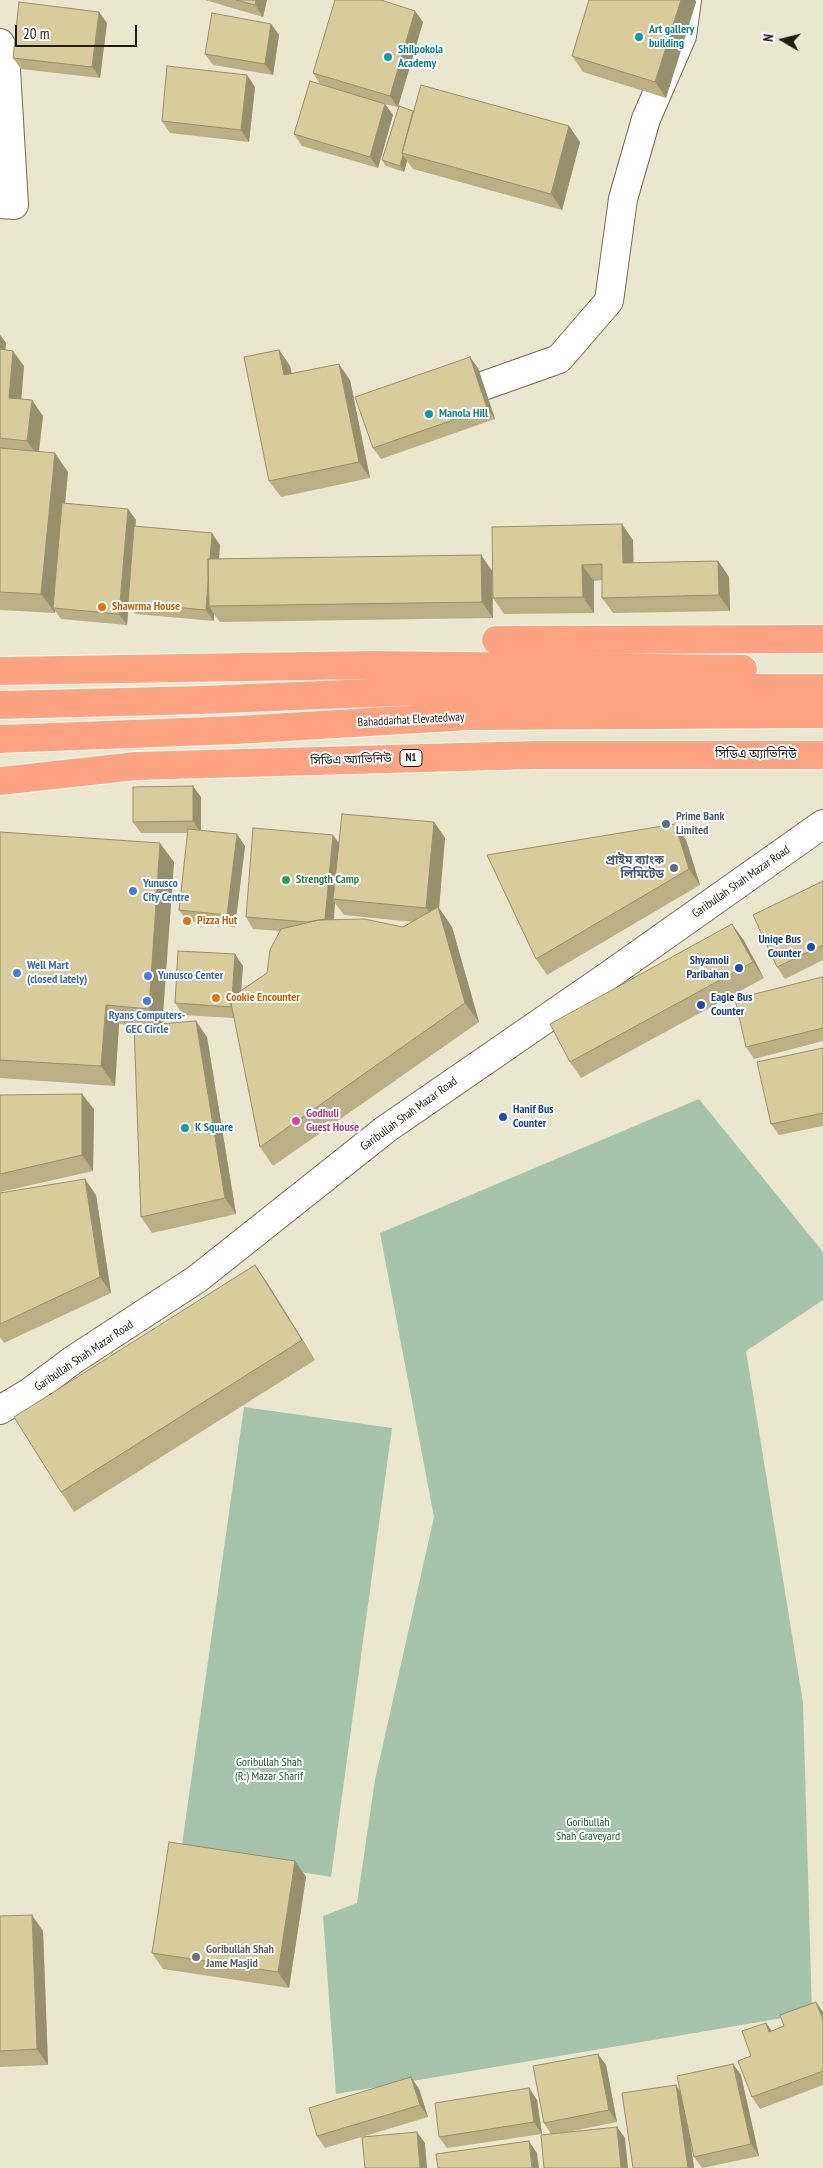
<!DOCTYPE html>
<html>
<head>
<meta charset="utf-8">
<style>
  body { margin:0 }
  #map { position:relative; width:823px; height:2168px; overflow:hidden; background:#ebe6ce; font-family:"PT Sans Narrow",sans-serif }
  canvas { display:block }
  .north { position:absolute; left:758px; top:15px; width:50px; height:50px; -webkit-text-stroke:4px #fff; paint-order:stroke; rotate:278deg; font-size:14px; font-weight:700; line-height:20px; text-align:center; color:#1f1d15 }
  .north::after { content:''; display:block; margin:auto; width:18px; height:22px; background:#1f1d15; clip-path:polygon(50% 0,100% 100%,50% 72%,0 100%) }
  .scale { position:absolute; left:15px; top:25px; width:122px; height:22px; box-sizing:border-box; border:2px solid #1f1d15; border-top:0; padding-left:6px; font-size:15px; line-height:18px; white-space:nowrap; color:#1f1d15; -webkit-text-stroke:4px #fff; paint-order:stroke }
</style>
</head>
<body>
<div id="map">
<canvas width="823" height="2168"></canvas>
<div class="north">N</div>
<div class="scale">20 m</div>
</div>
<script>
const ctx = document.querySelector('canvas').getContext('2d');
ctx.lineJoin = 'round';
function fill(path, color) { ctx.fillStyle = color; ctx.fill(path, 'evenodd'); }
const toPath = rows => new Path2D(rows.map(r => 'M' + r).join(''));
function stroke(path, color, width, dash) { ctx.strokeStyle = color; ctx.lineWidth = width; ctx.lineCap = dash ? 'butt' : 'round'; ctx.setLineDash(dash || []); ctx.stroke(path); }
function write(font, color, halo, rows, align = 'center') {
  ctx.font = font + ' "PT Sans Narrow","Noto Sans Bengali",sans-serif'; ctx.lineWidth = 4; ctx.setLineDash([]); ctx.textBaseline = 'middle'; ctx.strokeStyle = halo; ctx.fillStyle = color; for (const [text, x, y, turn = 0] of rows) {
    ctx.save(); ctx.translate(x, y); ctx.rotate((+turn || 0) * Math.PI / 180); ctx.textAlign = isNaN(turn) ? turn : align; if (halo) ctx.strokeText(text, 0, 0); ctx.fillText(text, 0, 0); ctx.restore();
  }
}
fill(toPath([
  [699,1099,823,1252,823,1300,746,1351,803,1703,812,2013,336,2094,323,1916,357,1903,375,1780,434,1517,380,1233],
  [244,1407,392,1428,331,1877,181,1852]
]), '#a5c4ab');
const minor = toPath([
  [0,43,5,53,14,205,0,204],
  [449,398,559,359,609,301,623,199,646,119,682,36,687,0],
  [0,1410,30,1392,73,1360,197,1279,386,1129,605,978,823,824]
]);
const highway = toPath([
  [496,640,823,639],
  [0,671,371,665,743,669],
  [0,705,201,700,492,688,823,688],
  [0,739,237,730,470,716,823,714],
  [0,781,136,766,534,755,823,755]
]);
stroke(minor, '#716c57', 30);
stroke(highway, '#fff', 30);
stroke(minor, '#fff', 28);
stroke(highway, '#fda381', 28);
fill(toPath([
  [205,0,267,0,263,17],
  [589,0,695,0,696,2,666,98,583,72,572,56],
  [423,22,398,107,385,104,393,115,378,168,302,146,294,134,320,84,313,73],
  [107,23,100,78,21,69,13,58],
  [271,24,279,35,273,75,213,65,205,54],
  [255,87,249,142,170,133,162,121],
  [413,111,569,126,580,142,562,210,413,169,407,161,404,172,386,166,382,160],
  [0,335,6,343,5,350,24,366,21,399,43,416,39,452,68,472,65,503,128,509,136,520,135,526,220,545,219,559,481,555,492,571,493,618,220,622,214,614,214,621,136,614,128,604,127,625,61,619,55,611,55,613,0,610],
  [279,350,290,366,292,374,350,380,370,478,281,497,269,481],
  [478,368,495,419,381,459,373,448],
  [633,540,633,563,718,561,729,577,730,611,613,613,602,598,602,580,594,581,594,613,504,614,493,598],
  [201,797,201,831,245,846,235,927,187,921,179,910,188,833,141,833,133,822],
  [434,822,445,838,439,908,452,927,479,1022,273,1166,260,1147,234,1018,183,1015,175,1003,243,966,241,991,267,973,280,931,253,929,246,917,339,844],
  [335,903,344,915,413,922,403,927,334,919],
  [675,824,686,840,700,885,547,975,536,959],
  [0,832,174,862,162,1024,207,1037,236,1214,152,1233,141,1217,138,1026,119,1024,115,1086,0,1078],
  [823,881,823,960,785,979,777,967],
  [743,939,764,978,581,1078,570,1062],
  [822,977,823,978,823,1041,754,1059,746,1047],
  [823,1048,823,1126,779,1135,771,1124],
  [0,1095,94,1109,93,1171,0,1192],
  [0,1193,96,1195,111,1293,4,1343,0,1337],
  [255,1265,268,1284,315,1360,74,1512,61,1492],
  [295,1861,306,1877,289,1988,163,1969,152,1953],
  [0,1916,43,1931,48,2065,0,2067],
  [823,2012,823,2085,760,2109,752,2097,751,2056,766,2023,772,2031],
  [733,2064,741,2075,759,2156,702,2168,694,2157,690,2139,694,2168,633,2168,680,2090],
  [606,2065,617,2122,567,2132,617,2127,625,2138,551,2134,544,2123],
  [411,2077,419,2089,428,2117,325,2148,317,2136],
  [529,2088,537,2100,542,2134,447,2148,439,2137]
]), '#bab084');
fill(toPath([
  [256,0,267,0,263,17,255,5],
  [681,0,695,0,696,2,666,98,655,82],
  [415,11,423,22,398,107,390,96],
  [99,12,107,23,100,78,92,67],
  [271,24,279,35,273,75,265,64],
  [247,75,255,87,249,142,241,130],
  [385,104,393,115,378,168,370,157],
  [569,126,580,142,562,210,551,194],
  [403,155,407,161,404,172,400,166],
  [0,335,6,343,4,364,0,359],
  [279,350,290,366,295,391,284,375],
  [13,351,24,366,20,414,9,398],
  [470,357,478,368,495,419,487,408],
  [339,364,350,380,370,478,359,462],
  [32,400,43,416,38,457,27,441],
  [55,453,68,472,55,608,53,608,55,611,55,613,41,594],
  [128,509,136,520,127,625,119,614],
  [622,524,633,540,634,579,623,563],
  [212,533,220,545,215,606,209,606,214,614,214,621,206,610],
  [481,555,492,571,493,618,482,602],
  [718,561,729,577,730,611,719,595],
  [582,565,594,581,594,613,583,597],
  [193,786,201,797,201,833,193,821],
  [434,822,445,838,439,908,452,927,479,1022,465,1003,437,924,426,908],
  [675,824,686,840,700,885,689,869],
  [237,834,245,846,235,927,227,915],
  [333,835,341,846,333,899,335,903,332,935,324,924],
  [160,843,174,862,162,1028,149,1009],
  [732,924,743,939,764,978,753,962],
  [235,954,243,966,239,1019,231,1007],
  [106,1005,119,1024,115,1086,101,1066],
  [196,1021,207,1037,236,1214,225,1198],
  [82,1094,94,1109,93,1171,82,1155],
  [85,1179,96,1195,111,1293,100,1277],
  [255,1265,268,1284,315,1360,302,1340],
  [295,1861,306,1877,289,1988,278,1972],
  [32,1915,43,1931,48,2065,37,2049],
  [816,2002,823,2012,823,2020],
  [766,2023,774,2034,769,2032],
  [598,2054,606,2065,617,2122,609,2110],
  [733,2064,741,2075,759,2156,751,2144],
  [411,2077,419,2089,428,2117,420,2105],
  [676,2085,684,2097,694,2168,688,2168],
  [529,2088,537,2100,542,2134,534,2122],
  [617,2127,625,2138,628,2168,621,2168],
  [417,2132,425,2143,427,2168,420,2168],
  [529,2141,537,2153,539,2168,532,2168]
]), '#97906c');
const building = toPath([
  [236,0,256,0,255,5,236,0],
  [335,0,381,0,415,11,390,96,313,73,335,0],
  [589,0,681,0,655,82,572,56,589,0],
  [19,2,99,12,92,67,13,58,19,2],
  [212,13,271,24,265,64,205,54,212,13],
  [167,66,247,75,241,130,162,121,167,66],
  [310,81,385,104,370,157,294,134,310,81],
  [421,85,569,126,551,194,402,153,421,85],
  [399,106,413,111,402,153,403,155,400,166,382,160,399,106],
  [0,349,13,351,9,398,32,400,27,441,0,438,0,349],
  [279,350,284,375,339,364,359,462,269,481,244,357,279,350],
  [470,357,487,408,373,448,355,397,470,357],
  [0,448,55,453,41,594,0,592,0,448],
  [62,503,128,509,119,614,53,608,62,503],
  [622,524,623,563,718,561,719,595,602,598,602,564,582,565,583,597,493,598,492,527,622,524],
  [134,526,212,533,210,559,208,559,208,581,206,610,128,603,134,526],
  [481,555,482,602,209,606,208,559,481,555],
  [193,786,193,821,133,822,133,787,193,786],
  [342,814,434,822,426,908,333,899,342,814],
  [675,824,689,869,536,959,487,855,675,824],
  [253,828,333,835,325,919,307,922,246,917,253,828],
  [188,829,237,834,227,915,179,910,188,829],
  [0,832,160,843,149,1009,106,1005,101,1066,0,1060,0,832],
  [823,881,823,945,777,967,753,915,823,881],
  [438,907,465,1003,260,1147,230,998,267,973,270,950,281,929,319,920,364,919,403,927,438,907],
  [732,924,753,962,570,1062,550,1024,732,924],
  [178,951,235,954,232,997,230,998,231,1007,175,1003,178,951],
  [822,977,823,980,823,1028,746,1047,735,999,822,977],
  [196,1021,225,1198,141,1217,134,1026,196,1021],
  [823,1048,823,1113,771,1124,757,1062,823,1048],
  [82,1094,82,1155,0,1174,0,1095,82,1094],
  [85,1179,100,1277,0,1324,0,1193,85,1179],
  [255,1265,302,1340,61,1492,14,1417,255,1265],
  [169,1842,295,1861,278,1972,152,1953,169,1842],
  [32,1915,37,2049,0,2051,0,1916,32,1915],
  [816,2002,823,2020,823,2071,752,2097,738,2061,751,2056,742,2031,766,2023,769,2032,784,2026,780,2015,816,2002],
  [598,2054,609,2110,544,2123,533,2066,598,2054],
  [733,2064,751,2144,694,2157,677,2076,733,2064],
  [411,2077,420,2105,317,2136,309,2108,411,2077],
  [676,2085,688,2168,633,2168,622,2093,676,2085],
  [529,2088,534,2122,439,2137,435,2103,529,2088],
  [617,2127,621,2168,544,2168,541,2135,617,2127],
  [417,2132,420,2168,365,2168,362,2137,417,2132],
  [529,2141,532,2168,438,2168,436,2154,529,2141]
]);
fill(building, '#d8cd9a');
stroke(building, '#97906c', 1);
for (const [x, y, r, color] of [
  [639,37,5,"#0f9aa8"],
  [388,57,5,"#0f9aa8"],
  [429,414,5,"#0f9aa8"],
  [102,607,5,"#e8710a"],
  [666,824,5,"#5c6f8a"],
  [674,868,5,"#5c6f8a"],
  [286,880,5,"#2e9e5b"],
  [133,891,5,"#3f7fe0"],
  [187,921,5,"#e8710a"],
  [811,947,5,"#1a4fb4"],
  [739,968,5,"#1a4fb4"],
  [17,973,5,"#3f7fe0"],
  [148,976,5,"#3f7fe0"],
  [216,998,5,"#e8710a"],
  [147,1001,5,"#3f7fe0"],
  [701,1005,5,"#1a4fb4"],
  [503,1117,5,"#1a4fb4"],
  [296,1121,5,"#d1479c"],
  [185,1128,5,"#0f9aa8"],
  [196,1957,5,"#6b7280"]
]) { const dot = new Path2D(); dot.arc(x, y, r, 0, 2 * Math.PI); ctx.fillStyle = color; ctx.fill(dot); stroke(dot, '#fff', 2); }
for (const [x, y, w] of [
  [411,758,22]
]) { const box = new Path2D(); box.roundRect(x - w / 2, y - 8.5, w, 17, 4); ctx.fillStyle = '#fff'; ctx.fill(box); stroke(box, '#1f1d15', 1); }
write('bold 11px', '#1f1d15', null, [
  ["N1",411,758]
]);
write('bold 12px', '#0d838f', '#fff', [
  ["Art gallery",649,30],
  ["building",649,44],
  ["Shilpokola",398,50],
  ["Academy",398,64],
  ["Manola Hill",439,414],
  ["K Square",195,1128]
], 'left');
write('bold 12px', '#c56008', '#fff', [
  ["Shawrma House",112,607],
  ["Pizza Hut",197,921],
  ["Cookie Encounter",226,998]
], 'left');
write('12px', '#1f1d15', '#fff', [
  ["Bahaddarhat Elevatedway",411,720,-3],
  ["সিডিএ অ্যাভিনিউ",756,755],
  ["সিডিএ অ্যাভিনিউ",351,760,-2],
  ["Garibullah Shah Mazar Road",741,882,-35],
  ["Garibullah Shah Mazar Road",409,1114,-36],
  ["Garibullah Shah Mazar Road",84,1356,-34]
]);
write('bold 12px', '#4e5e75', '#fff', [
  ["Prime Bank",676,817],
  ["Limited",676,831],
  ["প্রাইম ব্যাংক",664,861,"right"],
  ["লিমিটেড",664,875,"right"]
], 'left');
write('bold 12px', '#27864d', '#fff', [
  ["Strength Camp",296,880]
], 'left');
write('bold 12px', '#366cbe', '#fff', [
  ["Yunusco",143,884],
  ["City Centre",143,898],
  ["Well Mart",27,966],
  ["(closed lately)",27,980],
  ["Yunusco Center",158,976],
  ["Ryans Computers-",147,1016,"center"],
  ["GEC Circle",147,1030,"center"]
], 'left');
write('bold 12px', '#164399', '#fff', [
  ["Uniqe Bus",801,940],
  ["Counter",801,954],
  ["Shyamoli",729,961],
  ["Paribahan",729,975],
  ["Eagle Bus",711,998,"left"],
  ["Counter",711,1012,"left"],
  ["Hanif Bus",513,1110,"left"],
  ["Counter",513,1124,"left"]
], 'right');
write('bold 12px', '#b23c85', '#fff', [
  ["Godhuli",306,1114],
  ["Guest House",306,1128]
], 'left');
write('12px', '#185c30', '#fff', [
  ["Goribullah Shah",269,1763],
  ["(R:) Mazar Sharif",269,1777],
  ["Goribullah",588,1823],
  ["Shah Graveyard",588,1837]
]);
write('bold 12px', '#5b616d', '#fff', [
  ["Goribullah Shah",206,1950],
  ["Jame Masjid",206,1964]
], 'left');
</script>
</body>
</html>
